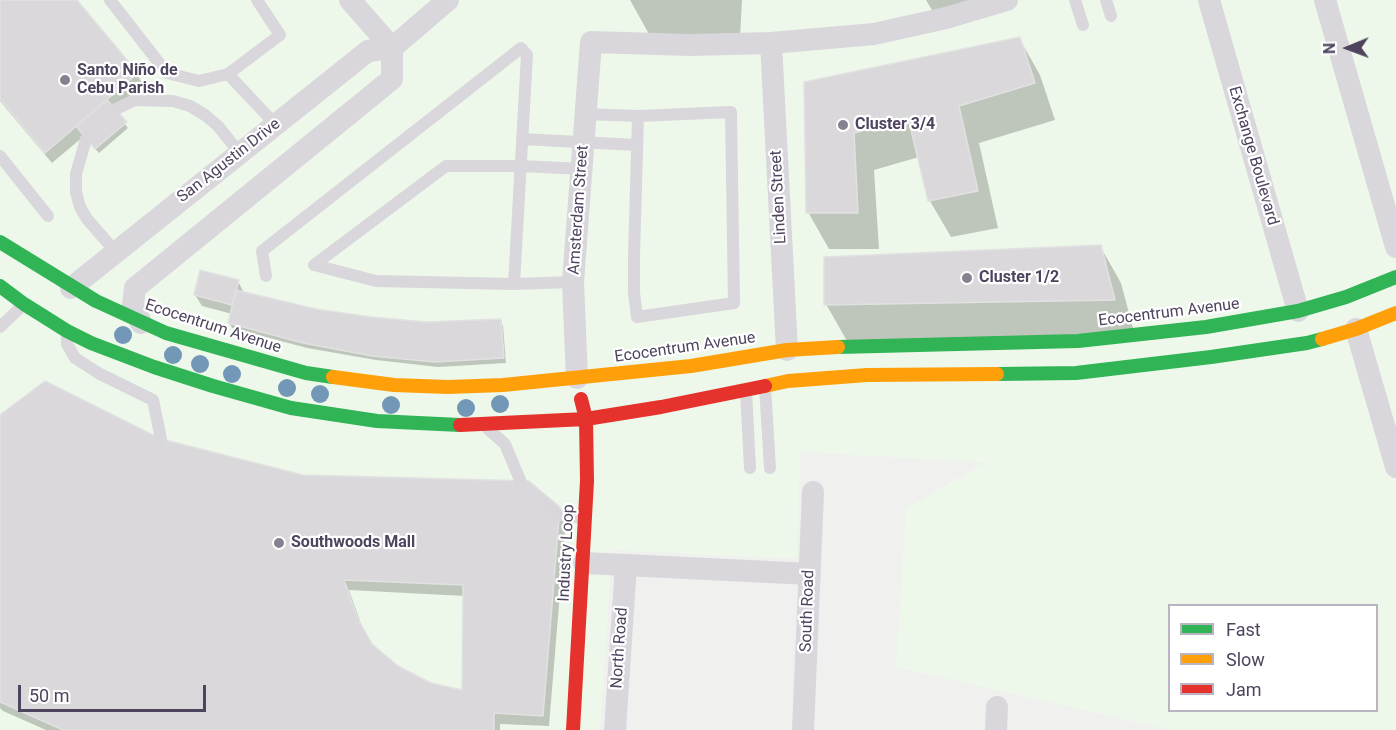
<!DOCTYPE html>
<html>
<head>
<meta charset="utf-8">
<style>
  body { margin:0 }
  #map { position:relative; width:1396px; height:730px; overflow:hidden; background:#f0f0ef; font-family:Roboto,sans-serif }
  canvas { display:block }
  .legend { position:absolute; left:1168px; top:604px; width:210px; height:108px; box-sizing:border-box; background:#fff; border:2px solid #b9b4bf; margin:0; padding:8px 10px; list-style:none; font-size:18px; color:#4f445e }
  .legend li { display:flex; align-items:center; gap:12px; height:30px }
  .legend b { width:30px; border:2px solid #b9b4bf }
  .north { position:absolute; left:1318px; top:18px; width:60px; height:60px; -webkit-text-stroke:4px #fff; paint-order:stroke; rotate:269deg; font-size:16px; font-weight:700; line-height:24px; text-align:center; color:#4f445e }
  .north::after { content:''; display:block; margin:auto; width:21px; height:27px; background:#4f445e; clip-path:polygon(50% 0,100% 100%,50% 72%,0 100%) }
  .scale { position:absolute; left:18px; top:685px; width:188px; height:27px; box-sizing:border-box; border:3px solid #4f445e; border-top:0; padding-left:8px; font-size:18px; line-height:21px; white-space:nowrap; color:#4f445e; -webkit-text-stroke:4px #fff; paint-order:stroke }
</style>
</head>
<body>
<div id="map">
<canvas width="1396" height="730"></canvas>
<ul class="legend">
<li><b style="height:8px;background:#30b455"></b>Fast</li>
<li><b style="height:8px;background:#ff9f0a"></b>Slow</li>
<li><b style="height:8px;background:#e5322d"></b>Jam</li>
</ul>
<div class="north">N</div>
<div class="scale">50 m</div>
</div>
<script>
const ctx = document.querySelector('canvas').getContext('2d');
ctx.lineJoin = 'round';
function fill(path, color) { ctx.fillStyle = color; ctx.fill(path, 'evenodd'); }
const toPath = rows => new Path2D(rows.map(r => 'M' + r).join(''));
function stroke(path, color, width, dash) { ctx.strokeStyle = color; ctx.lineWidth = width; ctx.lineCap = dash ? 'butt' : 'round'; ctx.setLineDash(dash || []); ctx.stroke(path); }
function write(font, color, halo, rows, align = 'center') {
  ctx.font = font + ' Roboto,sans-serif'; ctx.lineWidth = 4.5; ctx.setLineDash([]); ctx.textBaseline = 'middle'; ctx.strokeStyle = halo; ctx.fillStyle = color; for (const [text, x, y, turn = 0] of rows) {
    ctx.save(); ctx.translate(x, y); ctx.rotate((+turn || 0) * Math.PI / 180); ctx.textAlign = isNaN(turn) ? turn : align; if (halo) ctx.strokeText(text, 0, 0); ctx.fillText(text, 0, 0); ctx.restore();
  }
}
fill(toPath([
  [0,0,1396,0,1396,730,1171,730,896,667,906,509,985,462,800,452,797,559,612,550,600,730,0,730],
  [1170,606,1376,606,1376,710,1170,710]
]), '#eef8ea');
fill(toPath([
  [0,0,75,0,137,74,143,85,114,110,128,128,99,153,84,136,52,163,0,101],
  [630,0,742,0,740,38,650,36],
  [926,0,1010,0,942,27],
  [1019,38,1040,75,1055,120,979,143,998,228,951,237,930,201,919,157,874,170,879,249,829,249,808,212,806,84],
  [1100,246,1121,283,1135,336,847,341,826,304],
  [238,281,244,293,316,311,426,323,500,320,503,326,506,363,438,367,376,360,307,348,232,328,229,322,232,314,202,306,195,295],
  [0,416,160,441,303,477,566,520,549,726,500,724,500,730,46,730,3,711,0,708],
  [349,590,464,596,464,691,430,685,397,667,371,645,364,632]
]), '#0003');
const building = toPath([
  [0,0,77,0,138,73,45,153,0,99,0,0],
  [1020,37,1035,83,959,106,978,191,928,201,908,117,854,133,858,213,806,213,804,82,1020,37],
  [107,100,127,122,95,149,76,126,107,100],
  [1101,245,1115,300,824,305,824,257,1101,245],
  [200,270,239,280,232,305,194,295,200,270],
  [236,290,316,309,371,317,426,322,501,319,504,358,435,362,372,356,303,343,228,323,236,290],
  [45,381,161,439,303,475,529,481,560,507,543,716,494,713,494,730,63,730,0,702,0,415,45,381],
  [344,580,463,585,462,690,431,683,398,666,372,644,358,619,344,580]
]);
fill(building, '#dad8db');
stroke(building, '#e2e1e2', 1.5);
stroke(toPath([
  [110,0,167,73,199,81,228,74,280,35,257,0],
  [1075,0,1083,25],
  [1106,0,1111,16],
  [228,74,276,125],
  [116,109,135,100,173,101,190,106,205,115,218,126,239,152],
  [731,112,734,303,637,317,634,293,634,256,638,116,731,112],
  [586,114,638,116],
  [86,139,76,174,76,192,80,207,87,219,115,251],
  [522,139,636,145],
  [0,156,48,216],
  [266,276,262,251,521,48,527,55,514,284],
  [573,282,514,284,376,281,314,265,446,166,521,166,582,169],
  [0,327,23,305],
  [67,335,67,344,75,358,100,374,153,400,161,439],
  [765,386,770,468],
  [746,391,750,468],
  [488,429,505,444,523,487,540,505,559,515,585,518]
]), '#d9d6dc', 12);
stroke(toPath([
  [350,0,392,48],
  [1209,0,1298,311],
  [1325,0,1396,247],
  [771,43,787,350],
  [71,288,368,51,392,48,448,0],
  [141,323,133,305,135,288,392,79,392,48],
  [1356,329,1396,467],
  [577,378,573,282,591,42,690,45,771,43,874,34,946,18,1007,0],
  [584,563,810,574],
  [615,730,626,565],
  [803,730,813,492],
  [996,730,997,707]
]), '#d9d6dc', 22);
stroke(toPath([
  [0,242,96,301,166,333,306,373,333,377],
  [0,286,24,304,67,331,91,343,154,367,213,386,291,408,377,421,460,425],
  [838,347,1078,341,1206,327,1298,311,1346,297,1396,277],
  [997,374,1076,373,1211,357,1307,343,1322,339]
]), '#30b455', 14);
stroke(toPath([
  [1322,339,1356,329,1396,313],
  [333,377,394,385,448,387,503,385,691,366,787,350,838,347],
  [765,386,788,381,867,375,997,374]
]), '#ff9f0a', 14);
stroke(toPath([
  [460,425,586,419,661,407,765,386],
  [573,730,587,481,586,419,581,399]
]), '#e5322d', 14);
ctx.fillStyle = '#7297b7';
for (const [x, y] of [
  [123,335],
  [173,355],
  [200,364],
  [232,374],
  [287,388],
  [320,394],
  [500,404],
  [391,405],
  [466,408]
]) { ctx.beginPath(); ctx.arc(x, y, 9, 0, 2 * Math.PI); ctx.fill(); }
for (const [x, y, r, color] of [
  [65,80,6,"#878091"],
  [843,125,6,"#878091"],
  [967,278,6,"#878091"],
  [279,543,6,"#878091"]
]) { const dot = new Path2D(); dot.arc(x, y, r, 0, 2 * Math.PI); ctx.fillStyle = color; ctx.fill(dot); stroke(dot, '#fff', 2); }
write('bold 16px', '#4f445e', '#fff', [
  ["Santo Niño de",77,71],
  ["Cebu Parish",77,89],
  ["Cluster 3/4",855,125],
  ["Cluster 1/2",979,278],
  ["Southwoods Mall",291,543]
], 'left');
write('16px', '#4f445e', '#fff', [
  ["Exchange Boulevard",1253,156,74],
  ["San Agustin Drive",229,161,-38],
  ["Linden Street",779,197,-93],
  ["Amsterdam Street",579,210,-86],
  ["Ecocentrum Avenue",1169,313,-7],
  ["Ecocentrum Avenue",213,327,18],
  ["Ecocentrum Avenue",685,348,-8],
  ["Industry Loop",567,553,-87],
  ["South Road",808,611,-88],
  ["North Road",620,648,-86]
]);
</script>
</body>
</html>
